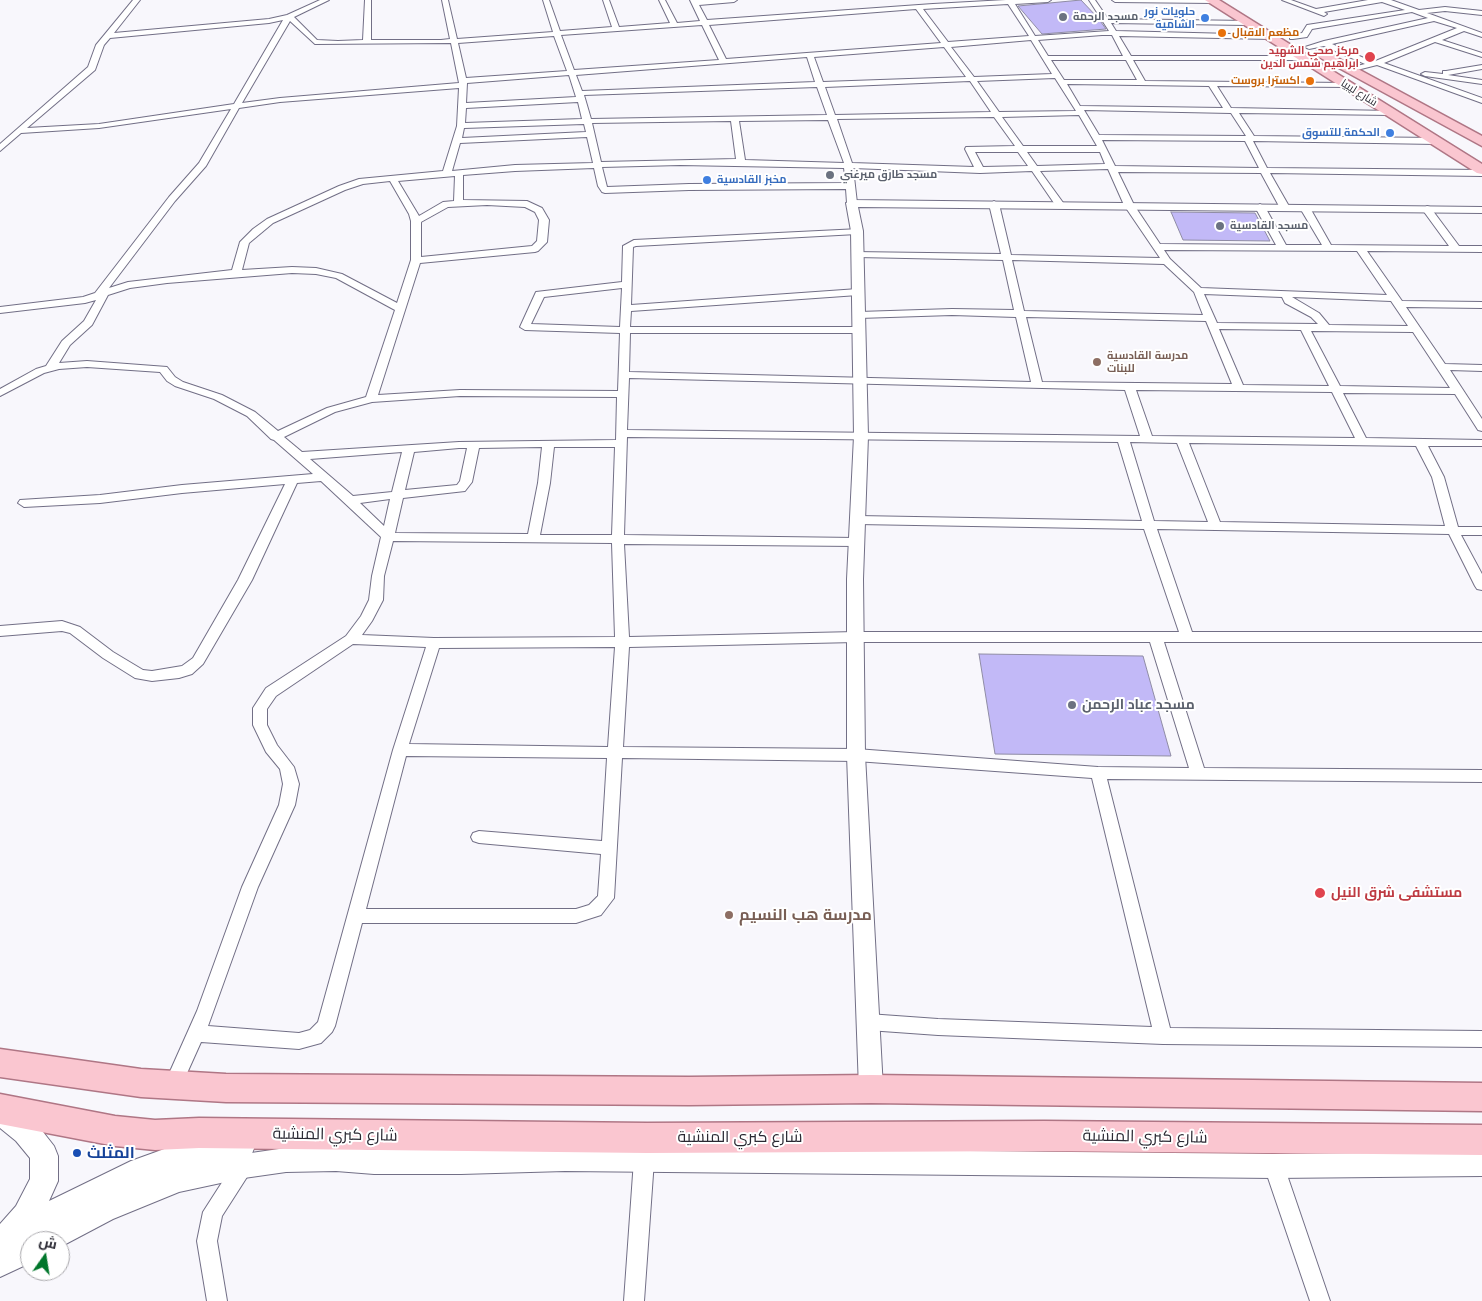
<!DOCTYPE html>
<html>
<head>
<meta charset="utf-8">
<style>
  body { margin:0 }
  #map { position:relative; width:1482px; height:1301px; overflow:hidden; background:#f8f7fc; font-family:"Noto Serif",Cairo,serif }
  canvas { display:block }
  .north { position:absolute; left:20px; top:1231px; width:50px; height:50px; box-sizing:border-box; background:#fff; border:1px solid #aaa9ad; border-radius:50%; rotate:13deg; font-size:14px; font-weight:700; line-height:20px; text-align:center; color:#2a2933 }
  .north::after { content:''; display:block; margin:auto; width:18px; height:22px; background:#00762b; clip-path:polygon(50% 0,100% 100%,50% 72%,0 100%) }
</style>
</head>
<body>
<div id="map">
<canvas width="1482" height="1301"></canvas>
<div class="north">ش</div>
</div>
<script>
const ctx = document.querySelector('canvas').getContext('2d');
ctx.lineJoin = 'round';
function fill(path, color) { ctx.fillStyle = color; ctx.fill(path, 'evenodd'); }
const toPath = rows => new Path2D(rows.map(r => 'M' + r).join(''));
function stroke(path, color, width, dash) { ctx.strokeStyle = color; ctx.lineWidth = width; ctx.lineCap = dash ? 'butt' : 'round'; ctx.setLineDash(dash || []); ctx.stroke(path); }
function write(font, color, halo, rows, align = 'center') {
  ctx.font = font + ' "Noto Serif",Cairo,serif'; ctx.lineWidth = 4; ctx.setLineDash([]); ctx.textBaseline = 'middle'; ctx.strokeStyle = halo; ctx.fillStyle = color; for (const [text, x, y, turn = 0] of rows) {
    ctx.save(); ctx.translate(x, y); ctx.rotate((+turn || 0) * Math.PI / 180); ctx.textAlign = isNaN(turn) ? turn : align; if (halo) ctx.strokeText(text, 0, 0); ctx.fillText(text, 0, 0); ctx.restore();
  }
}
const building = toPath([
  [1081,0,1098,18,1106,29,1042,34,1018,6,1081,0],
  [1171,212,1255,213,1270,241,1183,240,1171,212],
  [979,654,1143,656,1171,756,995,754,979,654]
]);
fill(building, '#c2b9f7');
stroke(building, '#8f8ca4', 1);
const minor = toPath([
  [133,0,140,0,114,33,269,19,287,15,320,0,329,0,294,17,317,40,338,41,363,40,365,0,371,0,371,40,441,40,450,39,442,0,448,0,457,39,553,32,543,0,549,0,560,31,612,27,603,0,609,0,619,27,670,23,659,0,665,0,677,23,700,21,690,0,737,0,734,2,699,5,707,20,933,4,1006,0,1051,0,1048,2,1015,4,1035,36,1109,31,1089,0,1095,0,1108,19,1248,21,1252,23,1248,25,1111,23,1116,31,1271,35,1275,37,1271,39,1119,36,1131,56,1305,56,1309,58,1305,60,1133,60,1145,81,1346,83,1350,85,1349,87,1217,86,1231,108,1391,111,1395,113,1391,115,1239,113,1254,136,1436,138,1440,141,1436,144,1253,141,1267,168,1482,170,1482,176,1270,173,1290,208,1285,211,1280,208,1261,173,1118,172,1134,205,1160,244,1276,245,1255,207,1260,204,1265,207,1286,245,1322,245,1300,208,1305,205,1310,208,1331,245,1449,246,1422,209,1427,206,1430,207,1459,246,1482,246,1482,252,1367,251,1402,301,1482,302,1482,308,1406,307,1445,364,1482,365,1482,371,1450,370,1482,419,1482,431,1478,430,1455,394,1343,393,1366,438,1482,440,1482,446,1428,446,1444,477,1458,527,1482,527,1482,535,1461,535,1482,574,1482,590,1477,589,1475,586,1449,534,1157,529,1192,632,1482,632,1482,642,1164,642,1204,768,1482,770,1482,782,1107,779,1170,1028,1482,1031,1482,1047,1163,1044,938,1035,868,1030,862,1028,859,1022,862,1016,868,1014,938,1019,1152,1027,1092,778,856,761,622,758,614,898,601,915,576,923,362,923,335,1026,332,1032,321,1043,299,1049,201,1042,179,1091,173,1094,167,1091,164,1085,197,1011,242,887,279,805,283,784,280,769,266,752,253,725,253,708,266,688,346,636,361,616,369,600,372,576,381,537,321,481,297,483,252,580,203,664,192,674,179,678,152,681,135,678,103,658,70,633,62,631,0,636,0,626,62,621,80,627,113,652,143,670,152,671,182,666,193,658,238,580,285,484,182,493,100,503,24,507,18,503,20,500,100,495,182,485,313,474,274,440,271,439,247,416,214,399,175,386,167,381,160,372,87,367,59,369,44,373,0,396,0,389,36,369,46,366,62,341,84,321,96,300,85,303,0,313,0,307,83,297,95,293,169,197,199,163,231,109,99,128,21,133,0,151,0,144,88,67,96,45,133,0],
  [1008,4,1029,36,948,42,923,9,1008,4],
  [916,9,941,43,726,59,709,25,916,9],
  [283,20,234,104,99,124,27,128,95,70,104,45,110,38,269,23,283,20],
  [290,21,315,44,451,43,459,83,280,98,242,103,290,21],
  [702,25,719,60,574,70,561,35,702,25],
  [1102,35,1112,35,1123,56,1048,56,1038,40,1102,35],
  [554,36,567,71,466,78,458,43,554,36],
  [1031,40,1052,74,974,77,951,47,1031,40],
  [944,47,966,77,823,82,814,57,944,47],
  [807,57,815,82,582,91,576,75,807,57],
  [1051,60,1126,60,1137,80,1064,80,1051,60],
  [569,75,576,97,466,103,467,83,569,75],
  [1055,78,1076,111,999,112,977,81,1055,78],
  [970,81,991,112,835,115,825,87,970,81],
  [1067,84,1209,86,1223,108,1080,106,1067,84],
  [817,87,827,115,591,119,584,95,817,87],
  [459,88,457,126,443,171,359,179,339,186,267,219,253,229,240,242,232,270,128,282,109,288,175,201,206,166,239,108,280,102,459,88],
  [578,102,582,119,465,123,466,108,578,102],
  [1084,110,1231,113,1246,136,1099,135,1084,110],
  [1079,115,1097,146,1023,146,1002,117,1079,115],
  [994,117,1015,146,966,147,965,149,974,167,852,163,837,119,994,117],
  [828,120,844,163,745,160,739,121,828,120],
  [731,121,736,159,601,162,592,123,731,121],
  [584,124,586,132,462,138,464,128,584,124],
  [587,137,593,163,515,165,452,171,460,143,587,137],
  [1102,140,1245,141,1259,168,1115,166,1102,140],
  [975,152,1018,152,1028,166,983,167,975,152],
  [1027,152,1100,152,1105,164,1037,166,1027,152],
  [680,165,844,168,846,183,689,184,607,187,602,167,680,165],
  [594,168,598,186,602,192,605,193,689,190,846,189,847,203,852,206,857,203,853,168,980,173,1032,171,1056,206,1059,207,1064,204,1040,171,1108,169,1124,205,1160,258,1011,255,999,204,994,201,989,204,1001,254,854,252,852,254,857,257,1003,260,1014,310,952,309,859,312,854,315,859,318,952,315,1016,317,1031,382,629,372,630,333,859,333,864,330,859,327,630,327,631,311,858,295,863,292,858,289,631,305,633,247,636,246,857,234,860,233,860,229,634,240,623,246,622,282,536,292,520,327,525,330,620,333,618,391,460,390,378,395,420,263,535,252,538,251,547,242,549,220,542,208,527,201,463,200,463,175,515,171,594,168],
  [455,176,454,201,443,202,419,216,398,181,455,176],
  [390,181,409,214,411,221,411,260,397,303,342,274,316,268,292,267,242,270,249,243,273,223,345,190,363,184,390,181],
  [487,205,525,207,535,212,539,220,537,241,532,246,421,257,421,222,448,207,487,205],
  [1164,250,1357,251,1387,295,1201,288,1170,259,1164,250],
  [1012,260,1164,264,1194,292,1203,315,1024,311,1012,260],
  [292,273,316,274,336,278,395,310,366,397,327,408,278,431,255,412,222,395,183,382,175,377,167,367,87,361,59,363,70,345,92,325,108,295,130,288,167,283,292,273],
  [622,288,620,327,531,324,544,297,622,288],
  [1204,294,1282,297,1285,303,1311,317,1318,324,1217,323,1204,294],
  [1292,297,1391,301,1408,326,1329,325,1319,313,1292,297],
  [1026,317,1206,321,1232,384,1042,382,1026,317],
  [1219,329,1301,330,1329,386,1243,385,1219,329],
  [1311,331,1413,332,1450,388,1340,386,1311,331],
  [629,378,1125,390,1140,436,627,430,629,378],
  [1136,390,1332,392,1355,438,1152,436,1136,390],
  [460,396,617,397,616,440,459,442,302,452,284,437,335,412,372,402,460,396],
  [627,437,1118,442,1142,521,858,516,852,520,858,524,1144,529,1179,632,856,632,629,637,624,544,856,546,862,542,856,538,624,535,627,437],
  [1130,442,1177,443,1208,522,1154,521,1130,442],
  [1189,443,1416,446,1432,477,1445,526,1220,522,1189,443],
  [542,447,538,483,528,534,395,533,403,498,465,491,472,482,479,448,542,447],
  [554,447,615,447,612,535,540,535,550,483,554,447],
  [459,448,467,448,460,481,457,485,405,490,414,452,459,448],
  [402,452,392,492,353,496,310,459,402,452],
  [390,499,384,526,360,503,390,499],
  [393,541,612,543,615,637,434,638,362,635,372,621,383,600,384,576,393,541],
  [856,642,1150,642,1189,768,1098,767,856,749,623,747,629,647,856,642],
  [353,644,426,647,393,750,318,1022,310,1030,299,1033,208,1026,258,887,295,805,299,784,294,767,277,745,267,725,267,709,276,696,353,644],
  [615,647,608,747,409,744,439,648,615,647],
  [406,756,607,758,602,841,479,831,473,833,471,837,473,841,479,843,601,854,598,896,589,905,576,909,366,909,406,756],
  [1112,0,1216,0,1216,1,1213,3,1115,2,1112,0],
  [1282,0,1291,0,1316,9,1368,0,1391,0,1419,10,1445,7,1482,11,1482,15,1445,11,1427,13,1482,33,1482,37,1464,31,1442,40,1482,53,1482,57,1435,42,1384,63,1482,98,1482,103,1377,65,1349,72,1349,68,1365,64,1324,46,1309,49,1305,47,1324,41,1428,18,1412,12,1312,29,1307,37,1293,39,1290,39,1290,35,1302,33,1307,25,1405,10,1382,2,1324,12,1327,14,1324,16,1282,0],
  [1434,21,1457,28,1373,62,1332,44,1434,21],
  [1482,65,1482,69,1448,75,1482,80,1482,84,1425,76,1421,74,1425,72,1443,74,1443,71,1446,71,1482,65],
  [644,1151,651,1153,654,1160,644,1301,624,1301,634,1160,637,1153,644,1151],
  [244,1157,251,1159,254,1166,222,1216,217,1241,227,1301,207,1301,197,1241,203,1212,237,1159,244,1157],
  [1274,1157,1281,1159,1284,1166,1330,1301,1310,1301,1264,1166,1267,1159,1274,1157]
]);
const tertiary = toPath([
  [852,200,1482,207,1482,213,858,207,863,231,868,436,863,579,865,755,883,1089,879,1097,871,1100,863,1097,859,1089,847,755,847,579,854,436,851,231,846,203,852,200],
  [336,1147,374,1150,565,1147,1274,1154,1482,1152,1482,1176,1274,1178,565,1171,461,1174,374,1174,336,1171,286,1172,244,1178,179,1192,113,1219,60,1247,60,1241,30,1241,30,1263,0,1277,0,1250,30,1236,34,1238,36,1232,96,1201,179,1168,244,1154,286,1148,336,1147]
]);
const secondary = toPath([
  [0,1102,19,1109,36,1123,54,1146,58,1156,58,1181,49,1201,131,1161,181,1143,217,1134,241,1132,251,1136,255,1146,251,1156,241,1160,217,1162,181,1171,147,1183,42,1234,10,1255,0,1260,0,1224,16,1206,30,1179,30,1158,16,1141,0,1128,0,1102]
]);
const primary = toPath([
  [1205,0,1219,0,1482,164,1482,174,1477,173,1205,0],
  [1321,49,1482,136,1482,146,1317,56,1315,53,1321,49],
  [0,1049,141,1069,226,1074,689,1077,871,1075,1482,1083,1482,1111,871,1103,689,1105,226,1102,141,1097,0,1077,0,1049],
  [0,1094,115,1116,155,1120,199,1118,647,1123,1044,1121,1482,1125,1482,1155,1044,1151,647,1153,199,1148,155,1150,115,1146,0,1124,0,1094]
]);
stroke(minor, '#726f86', 2);
stroke(tertiary, '#726f86', 2);
stroke(secondary, '#726f86', 2);
stroke(primary, '#af7685', 3);
fill(minor, '#fff');
fill(tertiary, '#fff');
fill(secondary, '#fff');
fill(primary, '#fac6d0');
for (const [x, y, r, color] of [
  [1063,17,5,"#6b7280"],
  [1205,18,5,"#3f7fe0"],
  [1222,33,5,"#e8710a"],
  [1370,57,6,"#e0444e"],
  [1310,81,5,"#e8710a"],
  [1390,133,5,"#3f7fe0"],
  [830,175,5,"#6b7280"],
  [707,180,5,"#3f7fe0"],
  [1220,226,5,"#6b7280"],
  [1097,362,5,"#8d6e63"],
  [1072,705,5,"#6b7280"],
  [1320,893,6,"#e0444e"],
  [729,915,5,"#8d6e63"],
  [77,1153,5,"#1a4fb4"]
]) { const dot = new Path2D(); dot.arc(x, y, r, 0, 2 * Math.PI); ctx.fillStyle = color; ctx.fill(dot); stroke(dot, '#fff', 2); }
write('bold 11px', '#366cbe', '#fff', [
  ["حلويات نور",1195,12],
  ["الشامية",1195,25],
  ["الحكمة للتسوق",1380,133],
  ["مخبز القادسية",717,180,"left"]
], 'right');
write('bold 11px', '#5b616d', '#fff', [
  ["مسجد الرحمة",1073,17],
  ["مسجد طارق ميرغني",840,175],
  ["مسجد القادسية",1230,226]
], 'left');
write('bold 11px', '#c56008', '#fff', [
  ["مظعم الاقبال",1232,33],
  ["اكسترا بروست",1300,81,"right"]
], 'left');
write('bold 11px', '#be3a42', '#fff', [
  ["مركز صحي الشهيد",1359,51],
  ["ابراهيم شمس الدين",1359,64]
], 'right');
write('11px', '#2a2933', '#fff', [
  ["شارع ليبيا",1359,93,32]
]);
write('bold 11px', '#785e54', '#fff', [
  ["مدرسة القادسية",1107,356],
  ["للبنات",1107,369]
], 'left');
write('bold 14px', '#5b616d', '#fff', [
  ["مسجد عباد الرحمن",1082,705]
], 'left');
write('bold 14px', '#be3a42', '#fff', [
  ["مستشفى شرق النيل",1331,893]
], 'left');
write('bold 16px', '#785e54', '#fff', [
  ["مدرسة هب النسيم",739,915]
], 'left');
write('16px', '#2a2933', '#fff', [
  ["شارع كبري المنشية",335,1135,1],
  ["شارع كبري المنشية",740,1137],
  ["شارع كبري المنشية",1145,1137,1]
]);
write('bold 16px', '#164399', '#fff', [
  ["المثلث",87,1153]
], 'left');
</script>
</body>
</html>
